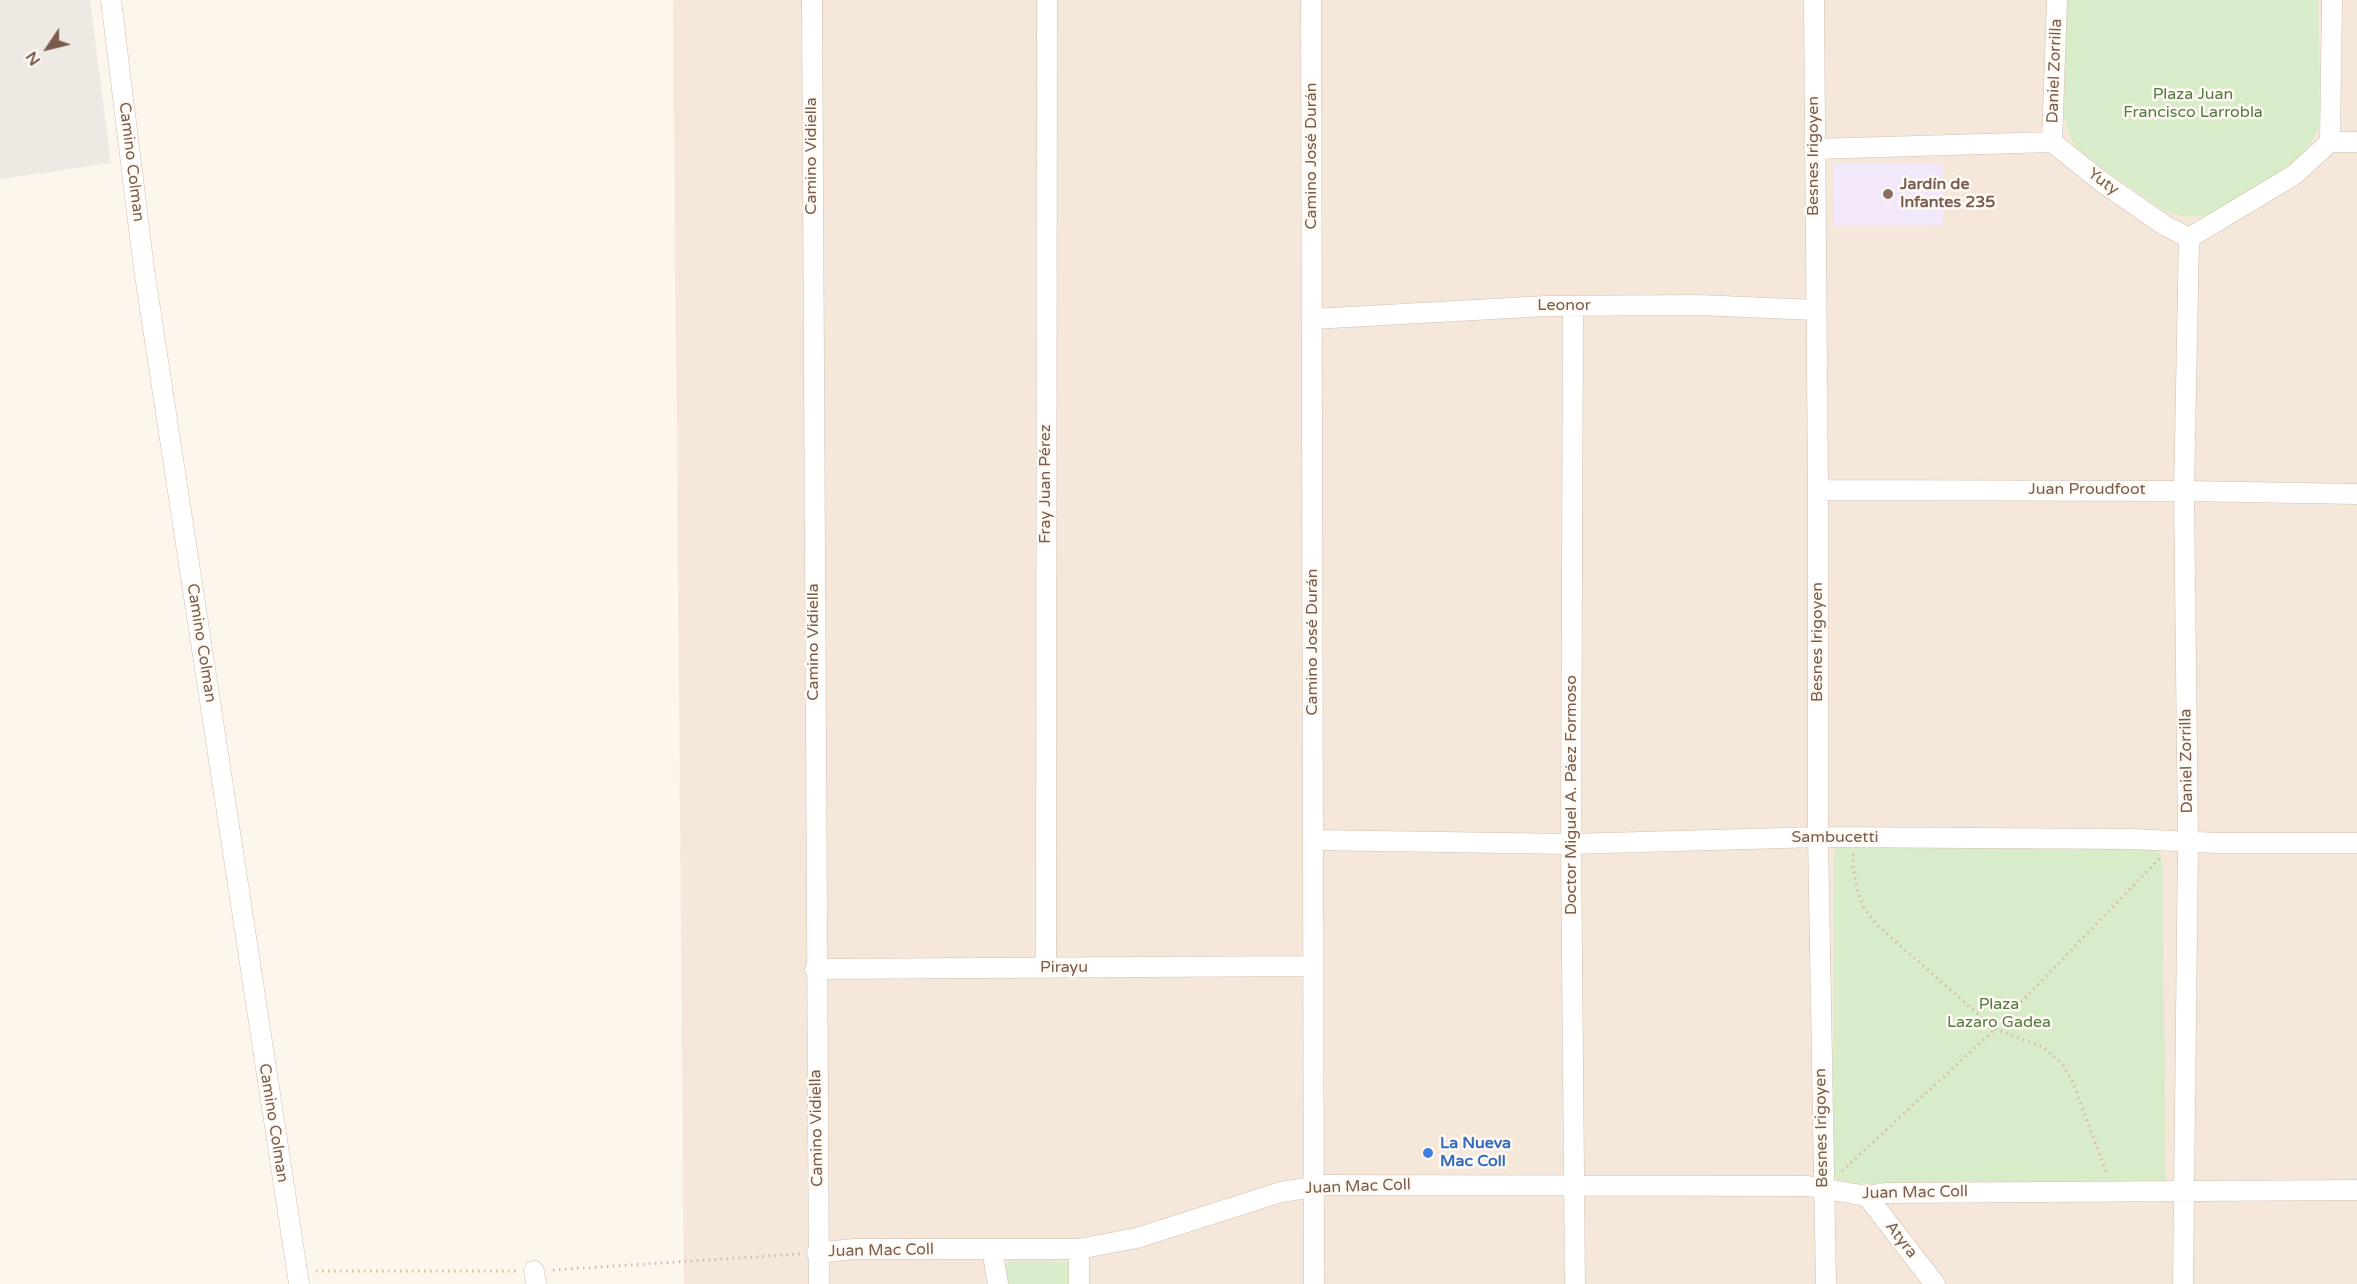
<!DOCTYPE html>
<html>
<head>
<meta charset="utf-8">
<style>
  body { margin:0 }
  #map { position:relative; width:2357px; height:1284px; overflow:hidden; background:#fdf6ec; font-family:"Varela Round",sans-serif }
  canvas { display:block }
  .north { position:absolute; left:18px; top:18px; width:60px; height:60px; -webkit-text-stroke:4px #fffaf3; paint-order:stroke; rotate:235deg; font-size:16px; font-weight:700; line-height:24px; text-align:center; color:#7a5c4d }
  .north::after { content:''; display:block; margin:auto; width:21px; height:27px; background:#7a5c4d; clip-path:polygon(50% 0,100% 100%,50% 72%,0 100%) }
</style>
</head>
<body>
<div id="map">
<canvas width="2357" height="1284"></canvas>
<div class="north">N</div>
</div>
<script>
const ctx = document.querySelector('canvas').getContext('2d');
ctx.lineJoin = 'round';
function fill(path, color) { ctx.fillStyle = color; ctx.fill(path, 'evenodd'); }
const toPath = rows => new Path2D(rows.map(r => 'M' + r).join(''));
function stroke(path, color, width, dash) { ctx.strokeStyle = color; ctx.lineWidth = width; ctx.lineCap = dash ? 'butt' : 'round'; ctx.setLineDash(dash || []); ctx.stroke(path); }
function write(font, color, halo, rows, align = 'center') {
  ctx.font = font + ' "Varela Round",sans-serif'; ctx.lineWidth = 5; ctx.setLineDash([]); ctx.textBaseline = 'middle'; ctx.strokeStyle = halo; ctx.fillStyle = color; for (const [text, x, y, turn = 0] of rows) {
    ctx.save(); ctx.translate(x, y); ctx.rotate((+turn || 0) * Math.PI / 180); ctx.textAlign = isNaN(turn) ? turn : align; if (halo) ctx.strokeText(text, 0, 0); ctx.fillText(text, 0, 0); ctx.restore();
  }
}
fill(toPath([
  [673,0,2357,0,2357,1284,684,1284]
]), '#f5e8da');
fill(toPath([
  [0,0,90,0,111,163,0,179]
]), '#efe9e4');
fill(toPath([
  [1833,163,1943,163,1943,225,1834,226]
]), '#f3e8fa');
fill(toPath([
  [2066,0,2318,0,2320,109,2318,130,2311,142,2300,158,2211,215,2186,217,2165,211,2083,155,2072,140,2064,119],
  [1839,845,2155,847,2162,858,2166,1182,2163,1184,1844,1184,1835,1178,1833,1171,1834,852],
  [1009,1261,1068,1262,1071,1265,1072,1284,1004,1284,1003,1268]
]), '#d8ecc9');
const minor = toPath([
  [111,0,144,269,299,1284],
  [812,0,819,1284],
  [1311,0,1314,1284],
  [1814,0,1818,490,1818,837,1826,1284],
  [2052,142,2057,0],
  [2330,142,2332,0],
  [1814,149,2052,142,2102,182,2164,225,2189,238,2294,175,2330,142,2357,142],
  [1573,306,1571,844,1575,1284],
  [1313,319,1546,306,1697,305,1816,310],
  [1818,490,2184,491,2357,494],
  [1313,840,1571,844,1818,837,2132,839,2219,843,2357,843],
  [1046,968,1047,0],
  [815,969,1313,966],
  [1867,1196,1935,1284],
  [992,1249,998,1284],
  [1079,1249,1079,1284],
  [817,1253,854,1249,1078,1249,1137,1238,1281,1192,1326,1185,1808,1186,1867,1196,1885,1193,2357,1190],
  [534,1271,536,1284],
  [2183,1284,2188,841,2184,491,2189,238]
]);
stroke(minor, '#d1beb0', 21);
stroke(toPath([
  [1853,854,1853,867,1858,892,1864,908,1879,927,1995,1029,2043,1047,2062,1064,2072,1080,2106,1172],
  [1842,1171,1995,1029,2160,858],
  [553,1270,800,1254],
  [316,1271,516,1271]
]), '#d9b8a5', 3, [1.5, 4.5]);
stroke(minor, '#fff', 20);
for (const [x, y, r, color] of [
  [1888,194,6,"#8d6e63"],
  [1428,1153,6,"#3f7fe0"]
]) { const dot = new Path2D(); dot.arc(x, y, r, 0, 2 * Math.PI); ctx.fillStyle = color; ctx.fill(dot); stroke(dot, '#fffaf3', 2); }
write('16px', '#7a5c4d', '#fffaf3', [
  ["Daniel Zorrilla",2055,71,-88],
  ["Camino Vidiella",812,156,-90],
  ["Camino José Durán",1312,156,-90],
  ["Besnes Irigoyen",1814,156,-90],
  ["Camino Colman",131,162,83],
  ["Yuty",2103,182,36],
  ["Leonor",1564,306],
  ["Fray Juan Pérez",1046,484,-90],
  ["Juan Proudfoot",2087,490],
  ["Camino Vidiella",814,642,-90],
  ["Camino José Durán",1313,642,-90],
  ["Besnes Irigoyen",1818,642,-90],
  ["Camino Colman",201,643,81],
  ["Daniel Zorrilla",2187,761,-91],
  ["Doctor Miguel A. Páez Formoso",1572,795,-90],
  ["Sambucetti",1835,838],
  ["Pirayu",1064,968],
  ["Camino Colman",273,1123,81],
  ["Camino Vidiella",817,1128,-91],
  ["Besnes Irigoyen",1822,1128,-91],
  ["Juan Mac Coll",1358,1187,-2],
  ["Juan Mac Coll",1915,1193,-1],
  ["Atyra",1901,1240,52],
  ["Juan Mac Coll",881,1251,-1]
]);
write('16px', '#537a41', '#fffaf3', [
  ["Plaza Juan",2193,95],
  ["Francisco Larrobla",2193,113],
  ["Plaza",1999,1005],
  ["Lazaro Gadea",1999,1023]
]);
write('bold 16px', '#785e54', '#fffaf3', [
  ["Jardín de",1900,185],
  ["Infantes 235",1900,203]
], 'left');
write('bold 16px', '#366cbe', '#fffaf3', [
  ["La Nueva",1440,1144],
  ["Mac Coll",1440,1162]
], 'left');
</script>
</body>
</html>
